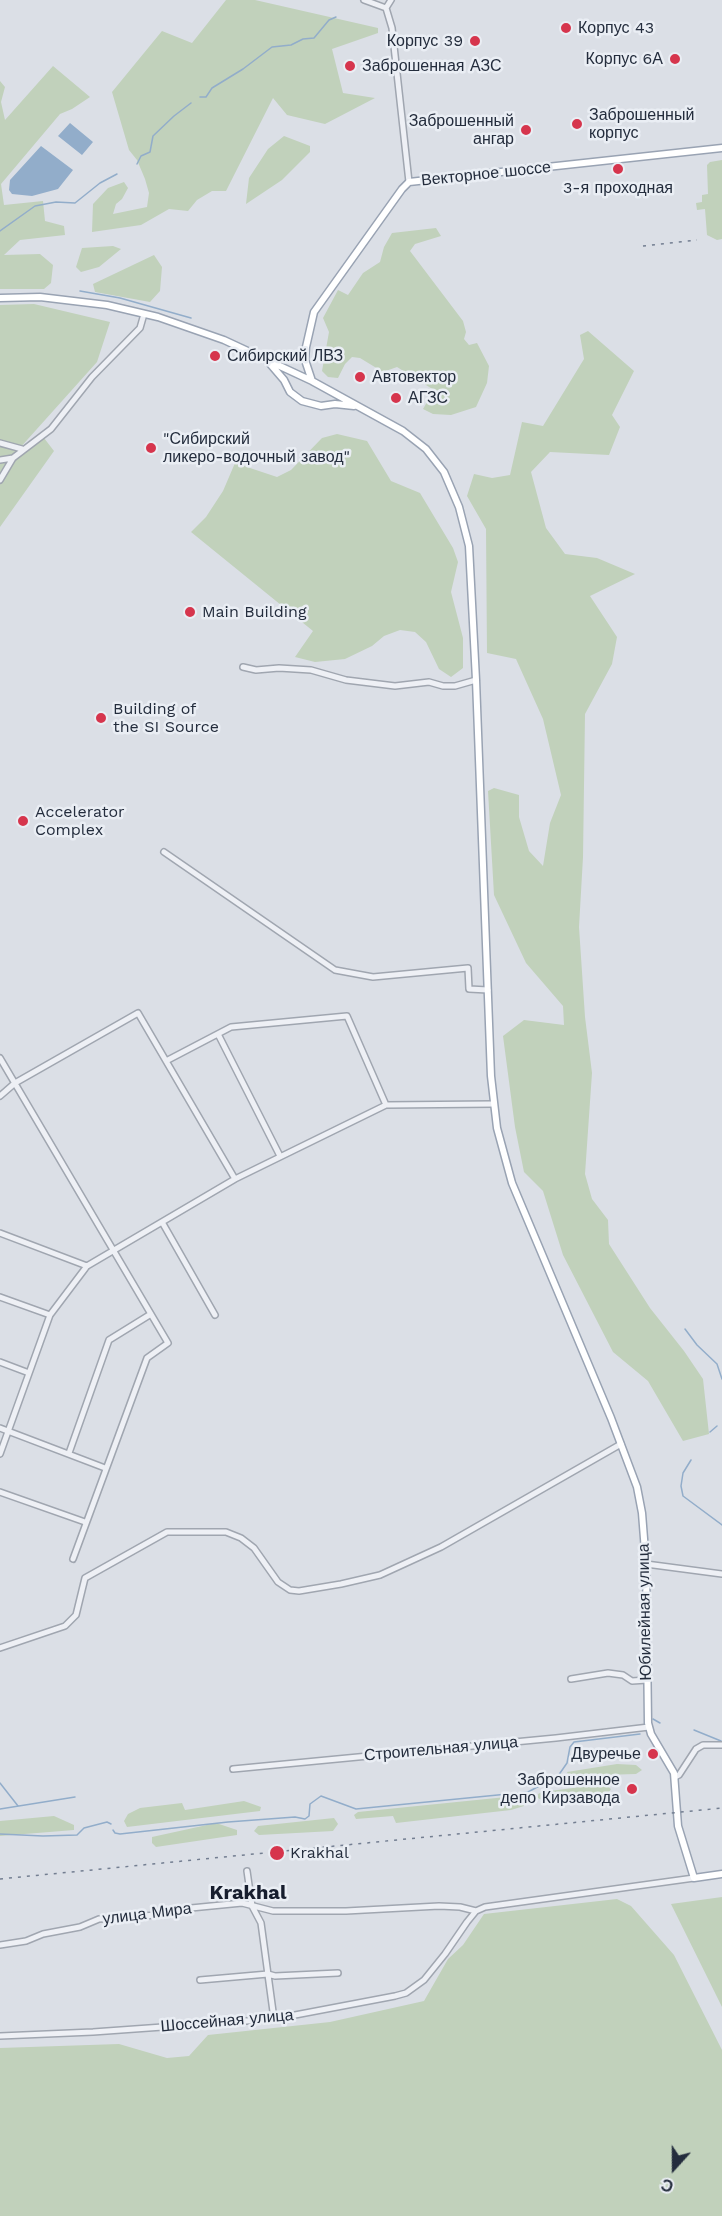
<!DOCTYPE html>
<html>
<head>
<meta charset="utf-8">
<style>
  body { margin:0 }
  #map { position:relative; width:722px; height:2216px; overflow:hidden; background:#dbdfe6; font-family:"Work Sans",sans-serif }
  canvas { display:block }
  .north { position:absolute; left:644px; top:2138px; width:60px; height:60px; -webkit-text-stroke:4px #eaeef4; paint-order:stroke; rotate:201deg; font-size:16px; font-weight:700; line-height:24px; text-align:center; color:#242d3d }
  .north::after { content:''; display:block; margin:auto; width:21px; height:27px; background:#242d3d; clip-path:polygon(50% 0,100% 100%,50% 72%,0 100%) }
</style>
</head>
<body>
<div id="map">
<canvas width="722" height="2216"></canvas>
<div class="north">С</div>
</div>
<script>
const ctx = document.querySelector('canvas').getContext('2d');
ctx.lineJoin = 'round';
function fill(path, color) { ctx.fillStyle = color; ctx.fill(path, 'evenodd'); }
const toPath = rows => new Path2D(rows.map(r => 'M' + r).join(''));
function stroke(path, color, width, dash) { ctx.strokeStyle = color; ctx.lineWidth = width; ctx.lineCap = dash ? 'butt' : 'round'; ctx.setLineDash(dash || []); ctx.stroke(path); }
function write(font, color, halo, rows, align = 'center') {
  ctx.font = font + ' "Work Sans",sans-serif'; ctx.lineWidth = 5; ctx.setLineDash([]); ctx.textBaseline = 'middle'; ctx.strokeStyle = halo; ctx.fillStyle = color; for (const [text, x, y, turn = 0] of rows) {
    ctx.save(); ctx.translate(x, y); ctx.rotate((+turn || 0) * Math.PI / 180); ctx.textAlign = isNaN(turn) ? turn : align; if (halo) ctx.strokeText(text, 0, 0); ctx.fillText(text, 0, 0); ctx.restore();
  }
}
fill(toPath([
  [226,0,255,0,378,28,378,33,332,49,343,93,375,98,325,124,287,115,273,98,226,191,212,191,197,200,188,211,169,209,141,225,92,232,93,204,108,188,124,182,128,188,122,199,116,204,113,214,147,207,149,193,145,179,137,160,129,150,112,92,162,31,192,43],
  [53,66,90,97,72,109,60,114,1,184,4,205,43,201,45,221,64,226,65,235,20,240,4,255,40,254,53,265,51,283,44,289,0,289,0,81,5,87,1,102,5,120],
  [284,136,310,146,310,152,282,180,246,204,249,178,268,149],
  [722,160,722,239,717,240,707,235,705,209,697,210,696,203,702,202,702,195,708,194,707,165,710,162],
  [436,228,441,236,415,244,410,251,463,321,466,332,464,339,469,345,477,343,489,366,487,383,476,407,451,415,433,414,423,409,434,390,397,367,383,372,360,358,352,357,345,364,338,378,328,377,322,371,329,332,323,318,338,290,348,295,363,273,380,262,384,247,392,233],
  [113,246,121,249,99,267,81,272,76,267,82,248],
  [154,255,162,267,160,291,150,302,95,292,93,284],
  [34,304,110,322,97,362,19,449,23,451,44,438,54,451,0,527,0,305],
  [588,331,634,371,612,415,620,427,609,455,550,452,531,472,546,528,565,554,597,558,635,574,590,596,617,637,612,664,585,714,583,857,579,927,585,1017,592,1073,585,1174,592,1199,608,1220,609,1244,650,1308,684,1351,703,1379,709,1434,683,1441,648,1381,613,1352,563,1255,543,1191,524,1172,515,1127,503,1036,524,1020,564,1025,563,1006,526,963,494,895,488,791,494,788,519,795,519,817,529,851,543,866,550,823,561,795,543,719,516,659,487,653,486,529,467,496,474,474,492,478,510,475,522,422,543,426,584,359,580,335],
  [337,434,367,441,391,481,420,493,453,548,458,562,451,592,463,638,463,668,451,677,439,669,426,642,415,632,400,630,384,636,372,646,345,659,315,662,295,657,313,631,191,532,206,517,223,491,235,463,277,477,291,470,322,438],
  [617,1764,636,1765,642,1770,636,1774,569,1776,567,1772],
  [604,1784,611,1789,607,1795,545,1802,538,1798,538,1794,542,1792],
  [516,1796,523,1797,524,1806,511,1810,396,1823,393,1816,356,1819,354,1815,358,1812],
  [244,1801,261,1807,260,1811,127,1827,124,1821,128,1814,140,1808,182,1803,185,1810],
  [54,1816,74,1825,74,1830,0,1836,0,1821],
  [334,1818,338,1824,333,1831,259,1835,254,1831,258,1826],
  [216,1823,237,1830,237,1835,156,1847,152,1843,152,1837],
  [722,1897,722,2007,671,1904],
  [617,1899,631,1906,674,1955,722,2050,722,2216,0,2216,0,2048,119,2044,167,2058,189,2056,208,2035,330,2022,424,2001,448,1959,463,1945,484,1914]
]), '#c1d1bb');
fill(toPath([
  [70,123,93,142,82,155,58,136],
  [41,146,73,170,58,189,32,196,12,194,9,190,10,180]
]), '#92adca');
stroke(toPath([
  [200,97,206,97,212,88,243,69,272,47,291,45,303,39,314,38,329,20,336,17],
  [137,164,141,156,150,152,153,136,174,116,191,103],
  [0,231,35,206,56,202,75,203,100,183,117,174],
  [80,291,120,298,191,318],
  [685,1329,697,1345,717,1364,722,1379],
  [710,1432,717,1426],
  [691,1460,683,1473,681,1486,683,1496,722,1525],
  [653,1719,660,1723],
  [694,1730,721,1741],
  [0,1783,18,1806],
  [0,1809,75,1797],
  [113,1830,115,1833,120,1834,228,1822,295,1817,305,1819,309,1816,310,1804,321,1796,356,1809,528,1792,558,1776,567,1763,570,1747,574,1742,640,1734],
  [0,1834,43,1836,77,1835,84,1828,107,1822,111,1824]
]), '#92adca', 1.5);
const minor = toPath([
  [364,0,386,8],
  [386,8,392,28,409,182],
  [386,8,391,0],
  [0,443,22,449],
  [0,460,13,458],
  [0,480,13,458,51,429,92,377,140,328,144,314],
  [243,667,256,670,279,668,311,670,346,680,395,686,429,682,443,686,455,686,476,680],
  [164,852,335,970,373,977,468,968,469,989,488,990],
  [218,1034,280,1156],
  [0,1058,168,1343,147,1358,73,1559],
  [166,1061,231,1027,347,1016,386,1105],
  [0,1096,15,1083,138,1013,235,1179],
  [162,1222,215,1315],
  [0,1233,87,1266],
  [0,1297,50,1315],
  [0,1362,29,1373],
  [0,1428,105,1468],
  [69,1453,109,1340,151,1314],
  [0,1454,50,1315,87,1266,235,1179,386,1105,493,1104],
  [0,1492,85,1522],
  [646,1564,722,1574],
  [0,1648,65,1626,76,1615,85,1578,167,1532,226,1532,241,1538,254,1548,278,1582,290,1590,299,1591,341,1584,380,1575,441,1547,621,1444],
  [571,1679,608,1673,623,1675,632,1681,647,1680],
  [233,1769,556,1738,649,1727],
  [675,1777,679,1775,696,1749,703,1745,722,1745],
  [247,1871,252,1906,261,1923,274,2019],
  [0,1945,26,1941,43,1934,80,1927,99,1919,157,1915,191,1908,242,1903,273,1911,346,1911,439,1906,460,1907,476,1911],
  [200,1980,268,1974,275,1976,338,1973],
  [0,2036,93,2032,274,2019,395,1996,406,1993,424,1980,445,1954,467,1922,476,1911,485,1907,694,1878]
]);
const major = toPath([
  [0,298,40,297,107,305,158,317,224,340,312,381,403,431,426,449,444,472,459,507,469,546,476,680,491,1076,497,1128,512,1183,611,1418,637,1487,642,1513,646,1564,648,1723,651,1734,674,1773,678,1826,694,1878,722,1874],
  [266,359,284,380,290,392,302,401,321,406,335,404,354,406],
  [312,381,305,360,306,347,314,312,402,189,409,182,722,148]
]);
stroke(minor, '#a0a6b0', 8);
stroke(major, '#99a3b3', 9);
stroke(minor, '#eef0f5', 5);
stroke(major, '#fff', 6);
stroke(toPath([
  [643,246,697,240],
  [0,1879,722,1808]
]), '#737e91', 1.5, [3, 6]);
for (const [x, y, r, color] of [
  [566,28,6,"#d6354d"],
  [475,41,6,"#d6354d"],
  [675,59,6,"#d6354d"],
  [350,66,6,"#d6354d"],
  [577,124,6,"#d6354d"],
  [526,130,6,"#d6354d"],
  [618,169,6,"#d6354d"],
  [215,356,6,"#d6354d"],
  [360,377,6,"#d6354d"],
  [396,398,6,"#d6354d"],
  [151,448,6,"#d6354d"],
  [190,612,6,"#d6354d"],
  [101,718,6,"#d6354d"],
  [23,821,6,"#d6354d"],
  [653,1754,6,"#d6354d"],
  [632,1789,6,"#d6354d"],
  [277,1853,8,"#d6354d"]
]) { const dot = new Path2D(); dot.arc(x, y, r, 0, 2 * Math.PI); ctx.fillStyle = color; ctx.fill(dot); stroke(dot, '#eaeef4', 2); }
write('16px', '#242d3d', '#eaeef4', [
  ["Корпус 43",578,28],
  ["Корпус 39",463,41,"right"],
  ["Корпус 6А",663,59,"right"],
  ["Заброшенная АЗС",362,66],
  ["Заброшенный",589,115],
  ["корпус",589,133],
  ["Заброшенный",514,121,"right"],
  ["ангар",514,139,"right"],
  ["3-я проходная",618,188,"center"],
  ["Сибирский ЛВЗ",227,356],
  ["Автовектор",372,377],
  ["АГЗС",408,398],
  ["\"Сибирский",163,439],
  ["ликеро-водочный завод\"",163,457],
  ["Main Building",202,612],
  ["Building of",113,709],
  ["the SI Source",113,727],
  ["Accelerator",35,812],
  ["Complex",35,830],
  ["Двуречье",641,1754,"right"],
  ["Заброшенное",620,1780,"right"],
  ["депо Кирзавода",620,1798,"right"],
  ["Krakhal",290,1853]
], 'left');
write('16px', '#242d3d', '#eaeef4', [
  ["Векторное шоссе",486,174,-6],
  ["Юбилейная улица",645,1612,-91],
  ["Строительная улица",441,1749,-5],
  ["улица Мира",147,1914,-7],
  ["Шоссейная улица",227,2021,-5]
]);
write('bold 20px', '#171e2e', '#eaeef4', [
  ["Krakhal",248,1893]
]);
</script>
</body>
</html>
